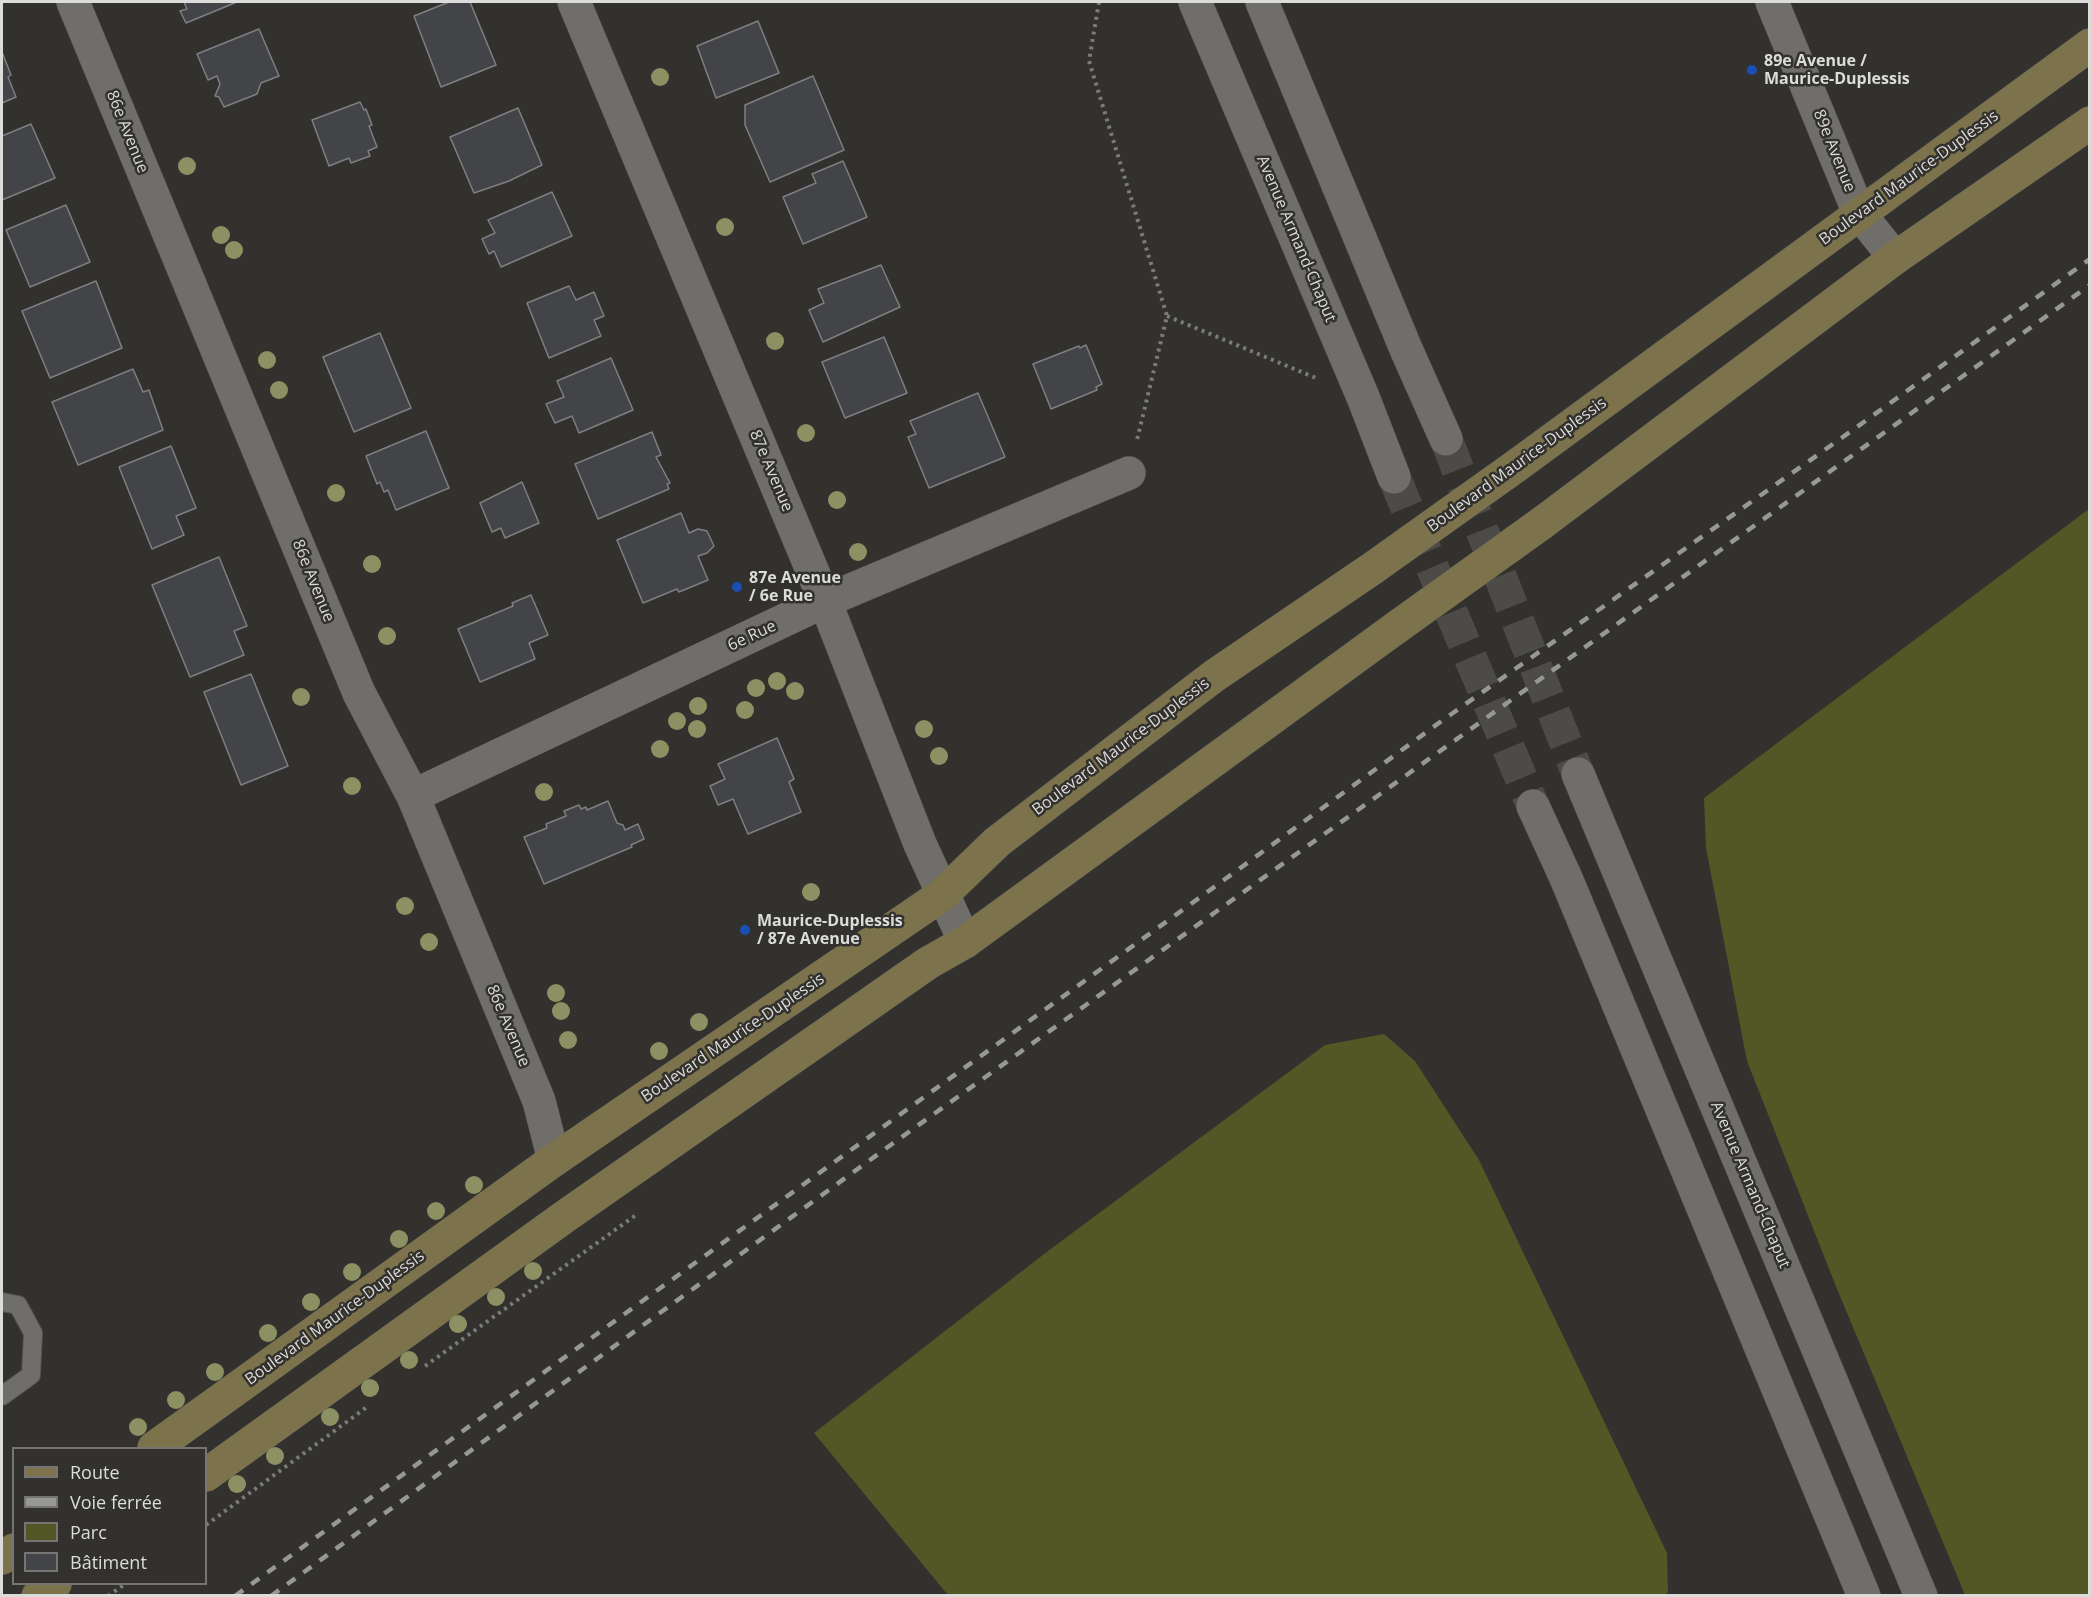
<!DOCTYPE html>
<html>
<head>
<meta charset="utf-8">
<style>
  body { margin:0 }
  #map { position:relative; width:2091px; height:1597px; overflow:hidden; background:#32312e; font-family:"Open Sans",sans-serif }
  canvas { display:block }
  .frame { position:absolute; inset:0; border:3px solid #dcdcda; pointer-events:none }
  .legend { position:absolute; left:12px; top:1447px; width:195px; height:138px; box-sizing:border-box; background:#32312e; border:2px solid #767573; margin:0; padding:8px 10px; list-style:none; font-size:18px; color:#dcdcda }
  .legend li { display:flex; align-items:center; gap:12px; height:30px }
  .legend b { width:30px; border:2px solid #767573 }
</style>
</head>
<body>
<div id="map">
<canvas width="2091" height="1597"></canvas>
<div class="frame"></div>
<ul class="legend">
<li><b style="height:8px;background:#7c734d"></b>Route</li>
<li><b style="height:8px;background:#979795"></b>Voie ferrée</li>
<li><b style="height:16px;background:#525726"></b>Parc</li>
<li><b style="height:16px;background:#434447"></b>Bâtiment</li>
</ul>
</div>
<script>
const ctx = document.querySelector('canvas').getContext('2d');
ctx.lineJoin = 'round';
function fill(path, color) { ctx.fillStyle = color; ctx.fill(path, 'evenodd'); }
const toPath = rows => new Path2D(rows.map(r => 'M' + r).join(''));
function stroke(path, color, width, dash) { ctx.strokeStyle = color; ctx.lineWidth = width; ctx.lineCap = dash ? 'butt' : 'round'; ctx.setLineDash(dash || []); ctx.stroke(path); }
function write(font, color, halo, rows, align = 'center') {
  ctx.font = font + ' "Open Sans",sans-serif'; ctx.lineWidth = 5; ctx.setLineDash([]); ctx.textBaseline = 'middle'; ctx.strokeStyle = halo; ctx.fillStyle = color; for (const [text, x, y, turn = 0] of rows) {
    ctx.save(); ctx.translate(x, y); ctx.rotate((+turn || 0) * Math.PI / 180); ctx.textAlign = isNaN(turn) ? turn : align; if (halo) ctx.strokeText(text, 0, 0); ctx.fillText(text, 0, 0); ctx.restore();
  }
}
fill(toPath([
  [2089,509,2089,1595,1965,1595,1837,1289,1747,1061,1706,848,1704,798],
  [1384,1034,1415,1061,1479,1160,1667,1553,1668,1592,1666,1595,948,1595,814,1433,1044,1254,1325,1045]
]), '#525726');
const building = toPath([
  [184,2,237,2,186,23,180,11,187,9,184,2],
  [449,2,470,2,496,65,441,87,414,16,449,2],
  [758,21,779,73,716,98,697,46,758,21],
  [259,29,279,76,261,83,257,94,224,107,219,97,215,96,220,84,217,76,208,80,197,54,259,29],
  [2,52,11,75,8,77,16,97,2,103,2,52],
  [813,76,844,150,770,182,745,125,745,105,813,76],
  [360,102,364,110,366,109,372,125,369,126,377,147,368,151,370,156,351,163,349,158,329,166,312,120,360,102],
  [518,108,542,165,509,181,474,193,450,137,518,108],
  [31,124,55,178,2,200,2,136,31,124],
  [843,161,867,217,803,244,783,197,816,183,812,174,843,161],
  [552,192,572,236,501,267,494,251,489,254,482,239,495,233,488,220,552,192],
  [66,205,90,262,30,287,6,230,66,205],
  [881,265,900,307,823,342,809,310,824,303,818,289,881,265],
  [96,281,122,348,50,378,22,311,96,281],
  [569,286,576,300,594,292,604,316,594,320,601,336,549,358,527,303,569,286],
  [380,333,411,408,354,432,323,357,380,333],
  [884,337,907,393,845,418,822,362,884,337],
  [1086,345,1102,384,1096,387,1097,390,1051,409,1033,364,1079,346,1080,348,1086,345],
  [611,358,633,410,579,433,572,416,555,423,546,404,564,397,557,381,611,358],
  [133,369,143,392,149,390,163,430,78,465,52,402,133,369],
  [978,393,1005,457,929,488,908,437,916,434,910,421,978,393],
  [426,431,449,488,396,510,388,490,384,492,380,482,377,484,366,456,426,431],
  [652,432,661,455,656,457,670,483,667,484,669,489,598,519,575,464,652,432],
  [171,446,196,508,176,516,184,535,152,549,119,467,171,446],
  [522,482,539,523,505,538,501,528,492,532,480,503,522,482],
  [681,513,689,533,698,529,707,531,714,546,707,553,698,556,708,580,679,592,677,589,643,603,617,540,681,513],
  [219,557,247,626,234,631,244,655,190,677,152,585,219,557],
  [531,595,548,635,529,643,535,659,480,682,458,629,513,606,512,603,531,595],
  [251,674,288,766,241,785,204,692,251,674],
  [777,738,794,779,789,782,801,812,748,834,733,799,718,805,710,786,725,779,718,764,777,738],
  [608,801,617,823,623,825,625,830,638,824,644,839,631,845,632,847,544,884,524,837,547,828,546,824,566,816,564,811,579,805,581,809,586,807,587,810,608,801]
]);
fill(building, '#434447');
stroke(building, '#7f7f83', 1.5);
stroke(toPath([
  [1446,439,1578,774],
  [1394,477,1533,806]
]), '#4c4b48', 33, [33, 16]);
const lane = toPath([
  [2,1302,18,1305,33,1333,31,1375,2,1396]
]);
const street = toPath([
  [73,2,359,693,413,796,539,1101,554,1160],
  [574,2,825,601,920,844,965,942],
  [1195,2,1363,397,1394,477],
  [1262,2,1406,349,1446,439],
  [1772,2,1859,213,1895,258],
  [1578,774,1921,1596],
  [413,796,825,601,1129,473],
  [1533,806,1566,878,1864,1596]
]);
const secondary = toPath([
  [1516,466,2090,45],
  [1542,523,1895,258,2090,123],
  [154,1448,554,1160,942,895,997,842,1214,676,1373,568],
  [206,1475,567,1215,928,963,965,942,1397,627],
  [2,1558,14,1550],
  [38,1596,55,1584]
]);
stroke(lane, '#50504d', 20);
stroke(street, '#50504d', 34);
stroke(secondary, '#50504d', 34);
stroke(toPath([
  [1099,2,1089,61,1167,316,1137,440],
  [1167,316,1316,378],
  [425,1366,636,1215],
  [206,1525,367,1407],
  [108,1596,125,1584]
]), '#7b7b78', 4, [3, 4.5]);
stroke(lane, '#6f6e6a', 18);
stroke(street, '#6f6e6a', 33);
stroke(secondary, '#7c734d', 33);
stroke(toPath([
  [235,1596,1217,885,1443,720,1850,432,2090,259],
  [271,1596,892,1144,2090,285]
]), '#979795', 4.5, [10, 10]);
const secondaryBridge = toPath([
  [1373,568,1516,466],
  [1397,627,1542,523]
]);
stroke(secondaryBridge, '#50504d', 34, []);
stroke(secondaryBridge, '#7c734d', 33);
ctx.fillStyle = '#8c9163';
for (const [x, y] of [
  [660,77],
  [187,166],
  [725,227],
  [221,235],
  [234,250],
  [775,341],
  [267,360],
  [279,390],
  [806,433],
  [336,493],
  [837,500],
  [858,552],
  [372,564],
  [387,636],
  [777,681],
  [756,688],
  [795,691],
  [301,697],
  [698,706],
  [745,710],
  [677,721],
  [697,729],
  [924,729],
  [660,749],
  [939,756],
  [352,786],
  [544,792],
  [811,892],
  [405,906],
  [429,942],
  [556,993],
  [561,1011],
  [699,1022],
  [568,1040],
  [659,1051],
  [474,1185],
  [436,1211],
  [399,1239],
  [533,1271],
  [352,1272],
  [496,1297],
  [311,1302],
  [458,1324],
  [268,1333],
  [409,1360],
  [215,1372],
  [370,1388],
  [176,1400],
  [330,1417],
  [138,1427],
  [275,1456],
  [237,1484]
]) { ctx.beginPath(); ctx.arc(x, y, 9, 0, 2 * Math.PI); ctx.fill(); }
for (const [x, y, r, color] of [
  [1752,70,6,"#1a4fb4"],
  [737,587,6,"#1a4fb4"],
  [745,930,6,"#1a4fb4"]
]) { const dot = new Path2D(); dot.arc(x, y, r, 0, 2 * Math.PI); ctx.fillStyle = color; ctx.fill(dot); stroke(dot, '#32312e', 2); }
write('bold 16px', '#dcdcda', '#32312e', [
  ["89e Avenue /",1764,61],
  ["Maurice-Duplessis",1764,79],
  ["87e Avenue",749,578],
  ["/ 6e Rue",749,596],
  ["Maurice-Duplessis",757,921],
  ["/ 87e Avenue",757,939]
], 'left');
write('16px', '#dcdcda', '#32312e', [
  ["86e Avenue",127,132,68],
  ["89e Avenue",1834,151,68],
  ["Boulevard Maurice-Duplessis",1909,178,-36],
  ["Avenue Armand-Chaput",1296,239,67],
  ["Boulevard Maurice-Duplessis",1517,465,-36],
  ["87e Avenue",771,471,67],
  ["86e Avenue",313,581,68],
  ["6e Rue",752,636,-25],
  ["Boulevard Maurice-Duplessis",1121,747,-37],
  ["86e Avenue",508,1026,67],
  ["Boulevard Maurice-Duplessis",733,1038,-34],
  ["Avenue Armand-Chaput",1750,1185,67],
  ["Boulevard Maurice-Duplessis",335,1318,-36]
]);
</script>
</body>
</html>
